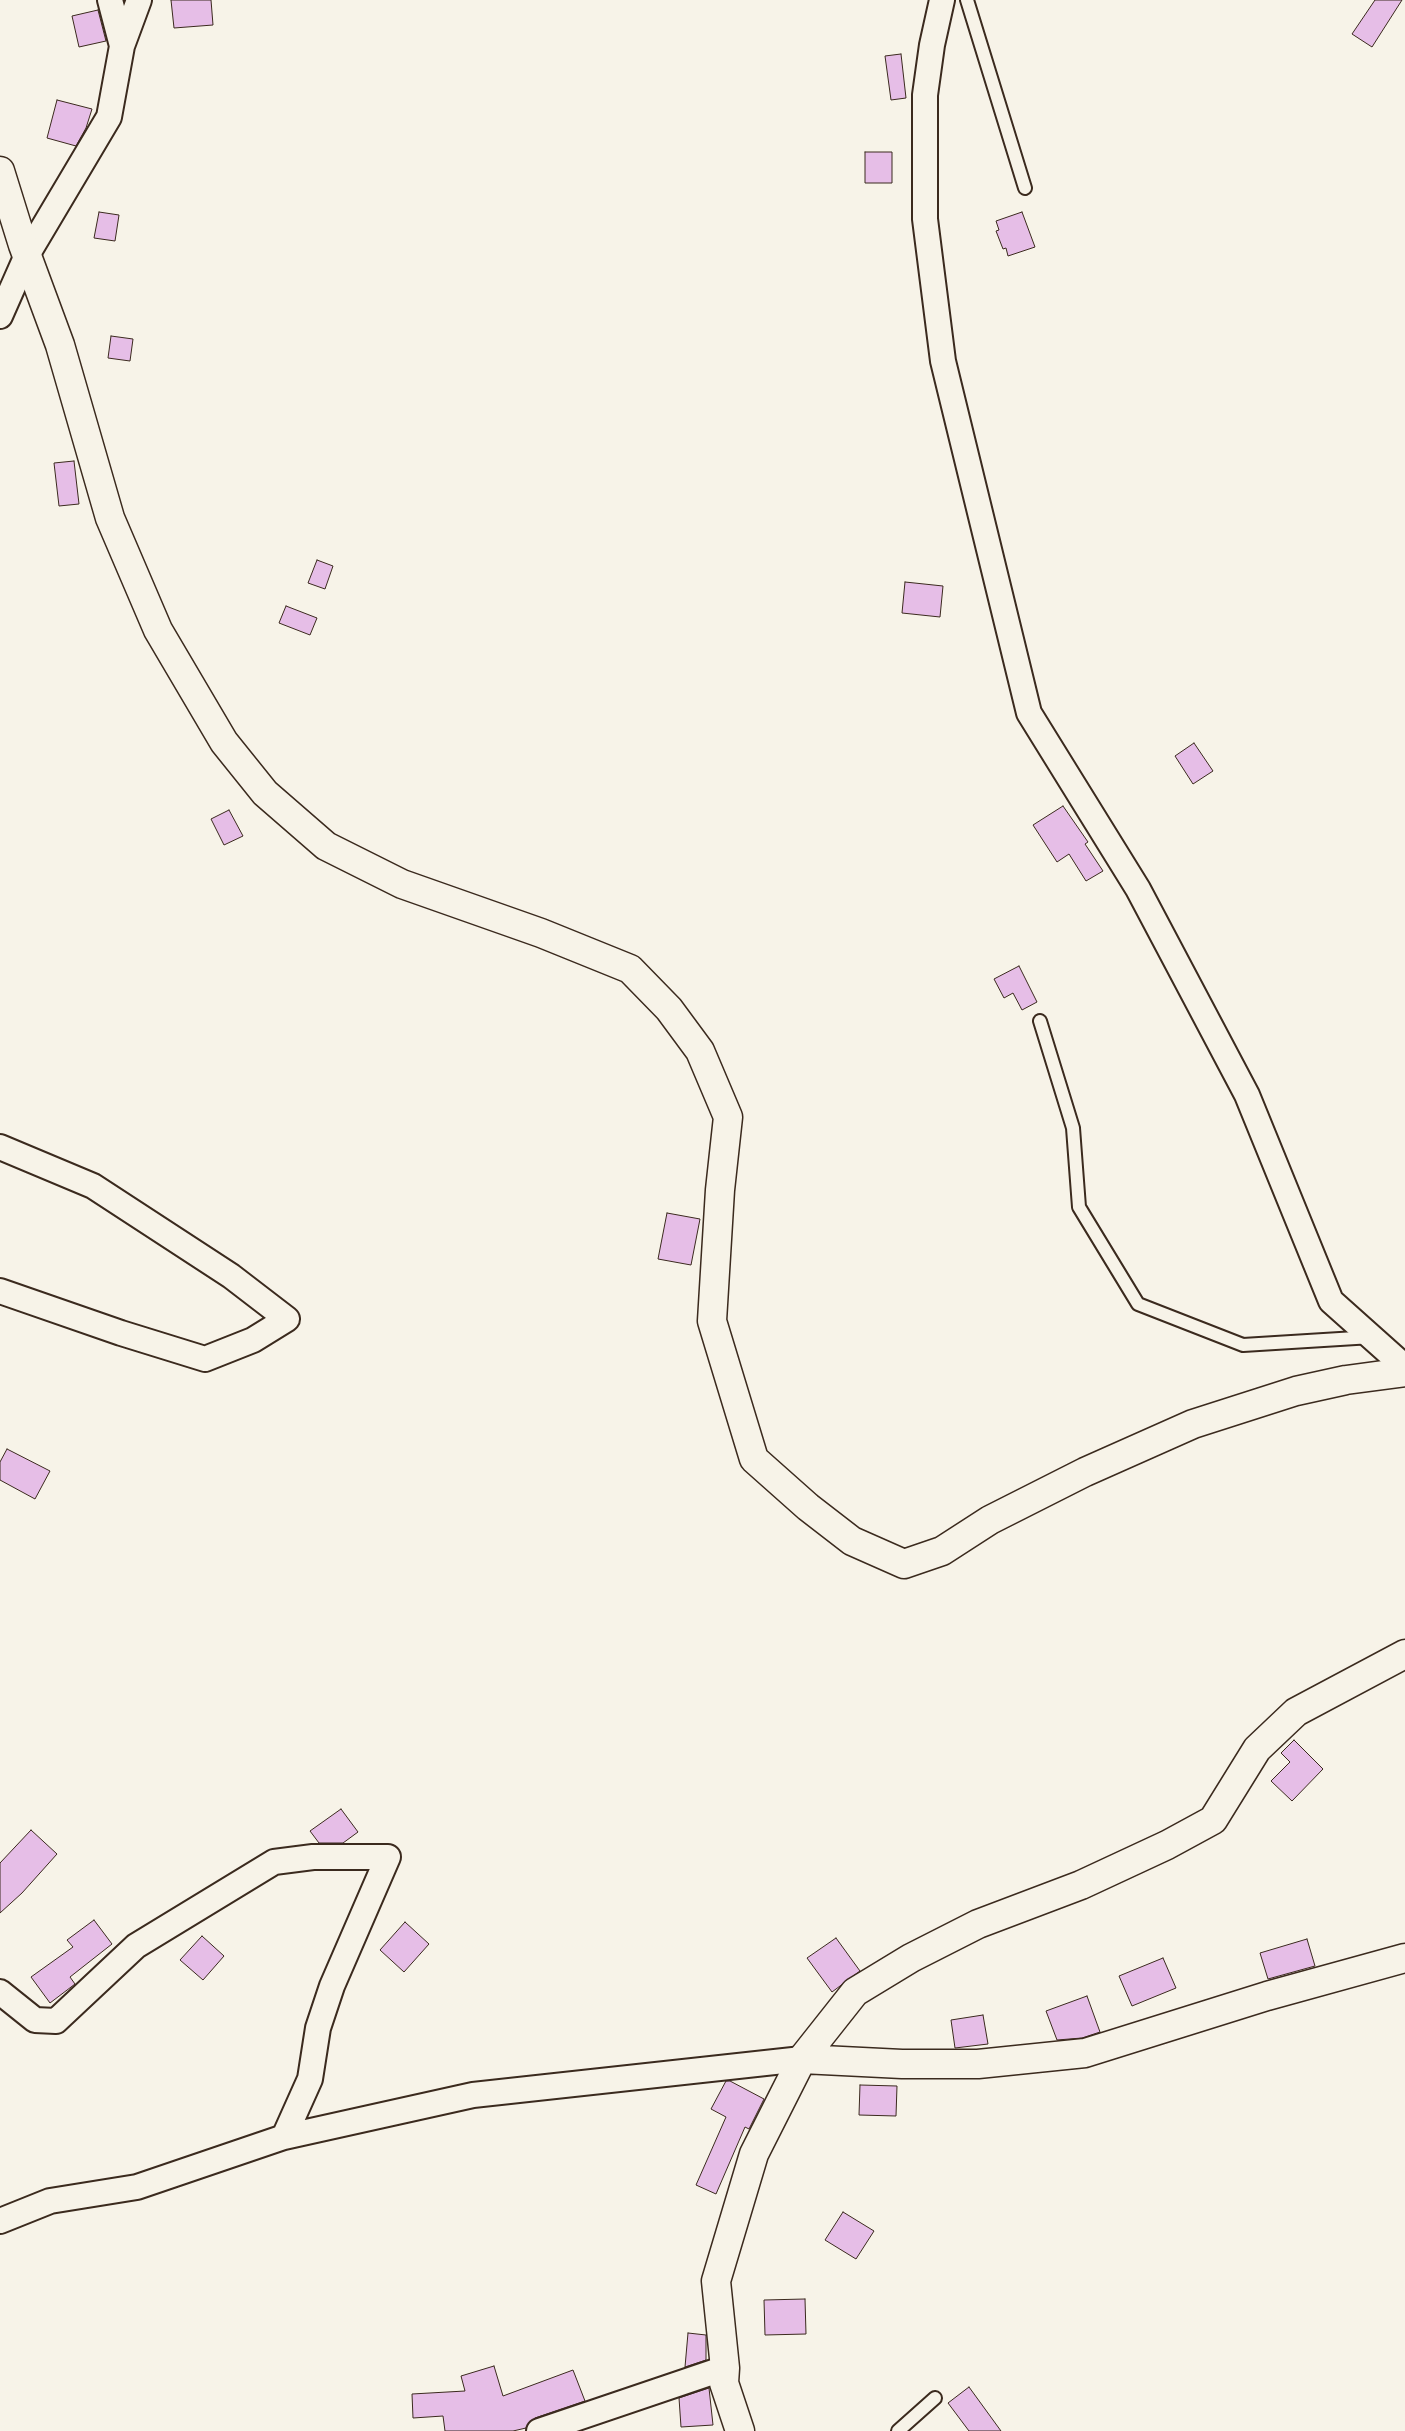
<!DOCTYPE html>
<html>
<head>
<meta charset="utf-8">
<style>
  body { margin:0 }
  canvas { display:block; background:#f7f3e8 }
</style>
</head>
<body>
<canvas width="1405" height="2431"></canvas>
<script>
const ctx = document.querySelector('canvas').getContext('2d');
ctx.lineJoin = 'round';
function fill(path, color) { ctx.fillStyle = color; ctx.fill(path, 'evenodd'); }
const toPath = rows => new Path2D(rows.map(r => 'M' + r).join(''));
function stroke(path, color, width, dash) { ctx.strokeStyle = color; ctx.lineWidth = width; ctx.lineCap = dash ? 'butt' : 'round'; ctx.setLineDash(dash || []); ctx.stroke(path); }
const building = toPath([
  [171,0,211,0,213,25,174,28,171,0],
  [1375,0,1402,0,1372,47,1352,34,1375,0],
  [98,10,106,41,79,47,72,16,98,10],
  [901,54,906,98,891,100,885,56,901,54],
  [57,100,92,109,86,128,76,146,47,138,57,100],
  [865,152,892,152,892,183,865,183,865,152],
  [99,212,119,215,115,241,94,238,99,212],
  [1022,212,1035,247,1008,256,1006,248,1003,249,996,231,999,230,996,221,1022,212],
  [111,336,133,339,130,361,108,358,111,336],
  [74,461,79,504,59,506,54,463,74,461],
  [317,560,333,566,325,589,308,583,317,560],
  [905,582,943,586,940,617,902,613,905,582],
  [286,606,317,618,310,635,279,623,286,606],
  [1194,743,1213,771,1193,784,1175,756,1194,743],
  [1063,806,1088,842,1085,844,1103,871,1086,881,1069,854,1057,862,1033,825,1063,806],
  [229,810,243,836,224,845,211,819,229,810],
  [1019,966,1037,1002,1022,1010,1013,993,1004,998,994,979,1019,966],
  [667,1213,700,1219,691,1265,658,1259,667,1213],
  [7,1449,50,1471,35,1499,0,1480,0,1462,7,1449],
  [1294,1740,1323,1769,1292,1801,1271,1781,1290,1762,1281,1753,1294,1740],
  [341,1809,358,1832,343,1843,319,1843,310,1831,341,1809],
  [31,1830,57,1854,22,1893,0,1913,0,1863,31,1830],
  [94,1920,112,1944,70,1977,75,1984,50,2003,31,1977,73,1947,67,1940,94,1920],
  [405,1922,429,1944,404,1972,380,1950,405,1922],
  [202,1936,224,1956,203,1980,180,1960,202,1936],
  [836,1938,860,1971,832,1992,807,1958,836,1938],
  [1307,1939,1315,1966,1268,1979,1260,1953,1307,1939],
  [1163,1958,1176,1988,1132,2006,1119,1976,1163,1958],
  [1087,1996,1100,2032,1082,2038,1057,2040,1046,2011,1087,1996],
  [983,2015,988,2044,955,2048,951,2020,983,2015],
  [726,2081,730,2081,764,2099,749,2129,745,2127,716,2194,696,2185,726,2117,711,2109,726,2081],
  [860,2085,897,2086,896,2116,859,2115,860,2085],
  [843,2212,874,2231,856,2259,825,2240,843,2212],
  [805,2299,806,2334,765,2335,764,2300,805,2299],
  [688,2333,706,2335,706,2360,685,2367,688,2333],
  [494,2366,503,2396,573,2370,585,2401,535,2418,526,2428,513,2431,445,2431,443,2416,413,2418,412,2394,465,2391,461,2376,494,2366],
  [969,2387,1001,2431,969,2431,948,2403,969,2387],
  [709,2388,713,2425,681,2427,679,2398,709,2388]
]);
fill(building, '#e6bee7');
stroke(building, '#3b2a1e', 1);
const lane = toPath([
  [967,0,1025,188],
  [1040,1021,1073,1128,1079,1207,1138,1304,1243,1345,1372,1337],
  [898,2431,935,2398]
]);
const street = toPath([
  [942,0,932,45,925,95,925,219,943,361,1029,713,1138,889,1247,1095,1331,1301,1405,1367],
  [122,46,139,0],
  [0,316,27,255,109,117,122,46,110,0],
  [0,1147,93,1186,231,1276,287,1319,253,1340,205,1359,121,1333,0,1291],
  [0,1992,35,2020,56,2021,136,1946,274,1862,313,1857,388,1857,332,1986,318,2028,310,2079,284,2137],
  [0,2221,50,2201,137,2187,284,2137,473,2095,802,2059],
  [539,2431,725,2368]
]);
const secondary = toPath([
  [0,171,23,245,60,345,110,518,158,630,224,742,265,793,326,846,402,884,541,933,630,969,669,1009,700,1051,728,1117,720,1190,712,1321,754,1459,808,1507,852,1541,904,1564,942,1551,990,1520,1085,1472,1193,1424,1296,1391,1346,1380,1405,1372],
  [802,2059,902,2064,978,2064,1085,2053,1267,1996,1405,1958],
  [740,2431,724,2383,725,2368,716,2281,754,2154,802,2059,855,1992,911,1958,978,1924,1081,1885,1167,1845,1213,1820,1257,1749,1296,1712,1405,1654]
]);
stroke(lane, '#3b2a1e', 16);
stroke(street, '#3b2a1e', 28);
stroke(secondary, '#3b2a1e', 31);
stroke(lane, '#f7f3e8', 12);
stroke(street, '#f7f3e8', 24);
stroke(secondary, '#f7f3e8', 28);
</script>
</body>
</html>
